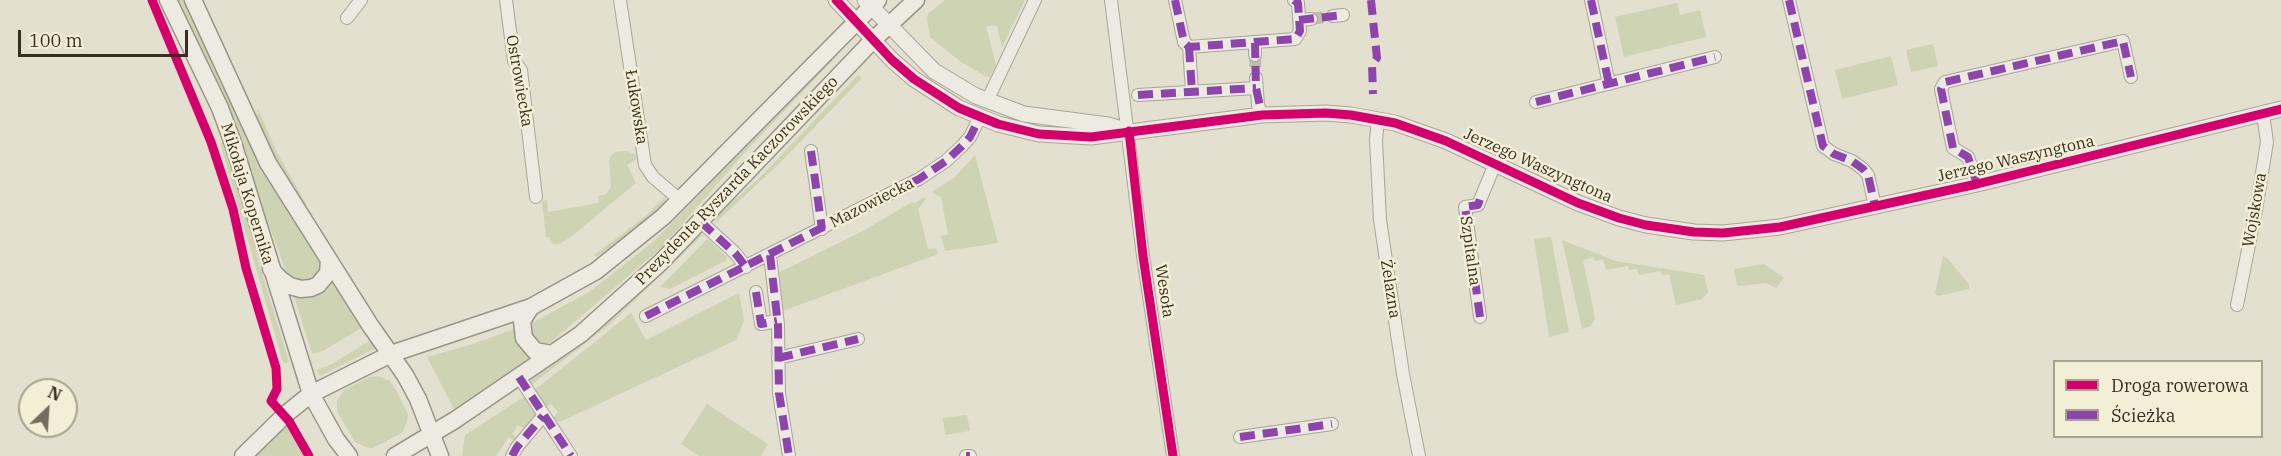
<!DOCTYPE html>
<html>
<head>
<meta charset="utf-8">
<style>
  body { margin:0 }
  #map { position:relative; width:2281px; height:456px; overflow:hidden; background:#e3e0d0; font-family:"IBM Plex Serif",serif }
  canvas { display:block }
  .legend { position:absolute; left:2053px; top:360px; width:210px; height:78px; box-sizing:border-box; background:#f3efd7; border:2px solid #a8a28e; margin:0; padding:8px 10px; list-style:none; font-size:18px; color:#382f21 }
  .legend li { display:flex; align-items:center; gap:12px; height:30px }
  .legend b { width:30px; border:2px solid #a8a28e }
  .north { position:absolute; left:18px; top:378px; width:60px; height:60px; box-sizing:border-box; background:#f3efd7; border:2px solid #a8a28e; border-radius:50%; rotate:25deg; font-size:16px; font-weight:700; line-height:24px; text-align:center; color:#382f21 }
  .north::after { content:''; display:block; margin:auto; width:21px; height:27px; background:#746d5e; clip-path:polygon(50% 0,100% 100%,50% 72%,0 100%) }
  .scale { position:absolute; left:18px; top:30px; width:170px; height:27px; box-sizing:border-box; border:3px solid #382f21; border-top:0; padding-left:8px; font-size:18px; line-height:21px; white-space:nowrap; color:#382f21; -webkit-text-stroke:4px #f3efd7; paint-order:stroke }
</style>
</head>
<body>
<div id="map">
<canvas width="2281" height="456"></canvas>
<ul class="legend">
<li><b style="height:8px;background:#d6006c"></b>Droga rowerowa</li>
<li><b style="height:8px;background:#8e44ad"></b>Ścieżka</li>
</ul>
<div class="north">N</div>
<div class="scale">100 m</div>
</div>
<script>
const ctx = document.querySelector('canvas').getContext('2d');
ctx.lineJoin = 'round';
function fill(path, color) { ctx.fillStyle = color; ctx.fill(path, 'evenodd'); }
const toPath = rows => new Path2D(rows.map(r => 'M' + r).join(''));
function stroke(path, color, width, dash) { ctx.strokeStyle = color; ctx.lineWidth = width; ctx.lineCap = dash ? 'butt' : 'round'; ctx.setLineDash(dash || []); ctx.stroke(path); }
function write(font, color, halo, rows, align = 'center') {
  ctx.font = font + ' "IBM Plex Serif",serif'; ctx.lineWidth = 5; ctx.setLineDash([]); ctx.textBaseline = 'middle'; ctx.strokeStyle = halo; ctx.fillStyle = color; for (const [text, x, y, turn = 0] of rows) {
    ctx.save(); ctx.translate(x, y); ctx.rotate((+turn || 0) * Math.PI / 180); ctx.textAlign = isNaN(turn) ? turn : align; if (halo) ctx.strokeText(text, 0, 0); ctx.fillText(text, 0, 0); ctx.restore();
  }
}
fill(toPath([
  [176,0,184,0,234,106,321,262,317,275,307,282,288,279,276,243],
  [945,0,1025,0,1002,47,997,26,986,26,996,65,989,78,961,62,930,37,927,19,928,14],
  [1677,3,1680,15,1700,10,1706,37,1624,57,1615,17],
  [1933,44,1938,66,1911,72,1906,50],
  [836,52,838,55,748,149,661,248,550,343,540,345,533,340,530,328,532,323,589,292,654,241],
  [1891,56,1898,85,1842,99,1835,70],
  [858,75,862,78,776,167,714,224,719,213,758,179],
  [258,109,276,151,307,205,305,206,302,206,285,177,256,120],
  [220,143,225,143,249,219,258,260,289,362,283,363],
  [625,151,635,154,637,159,627,165,636,183,571,237,559,244,553,244,549,237,546,237,542,201,547,200,548,212,599,203,598,196,606,194,611,187,609,158,615,152],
  [975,155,998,243,945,251,941,236,948,234,941,197,932,192,955,177],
  [666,196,665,203,623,242,596,257,594,255,642,219],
  [925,197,926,199,918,209,928,249,936,248,938,254,780,312,774,275,861,232,912,202,915,203],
  [704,234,609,325,530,386,528,382,607,321,698,236],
  [1551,237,1569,332,1549,337,1534,239],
  [706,240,709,240,727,257,725,261,670,289,660,287],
  [1562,240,1616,261,1704,275,1708,292,1702,299,1676,305,1669,274,1662,275,1660,271,1639,275,1637,269,1629,270,1628,266,1606,270,1603,259,1595,261,1594,257,1583,260,1595,318,1591,326,1582,329],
  [1943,256,1947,258,1969,284,1969,289,1938,296,1935,294],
  [1764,264,1784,278,1776,288,1766,283,1742,286,1737,285,1734,269],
  [329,275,363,327,323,351,312,354,293,293],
  [739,293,744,321,736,340,560,422,552,419,558,412,551,404,544,408,532,392,631,313,646,340],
  [519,327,535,354,454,409,427,357,473,344],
  [371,340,376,348,320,376,317,370,332,364],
  [378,376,390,381,396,390,408,414,407,422,402,433,373,448,368,448,355,442,337,411,337,401,344,390,370,377],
  [527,395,537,412,536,416,526,429,518,425,512,434,518,438,516,442,509,437,496,456,462,456,465,435],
  [707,404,768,444,761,456,699,456,681,444],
  [967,415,970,431,945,435,943,418],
  [287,422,306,456,251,456]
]), '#ced3b3');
stroke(toPath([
  [1311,19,1333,16],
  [1255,55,1256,78]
]), '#c1bdad', 12, [12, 6]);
const minor = toPath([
  [506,0,514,61,521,70,536,197],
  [620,0,645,165,653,177,680,200],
  [1111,0,1143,256,1173,456],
  [1175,0,1184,42,1189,47,1295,39,1300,31,1298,3,1294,0],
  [1591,0,1609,84],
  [1789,0,1823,146,1834,154,1852,161,1863,169,1868,175,1875,206],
  [1333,16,1343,15],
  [347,18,361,0],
  [1299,20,1311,19],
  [1255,43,1255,55],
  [1189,47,1192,91],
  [1256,78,1258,105,1262,115],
  [1138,95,1256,88],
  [987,101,1035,0],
  [1536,102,1715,57],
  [1378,120,1376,140,1380,220,1403,374,1419,456],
  [811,151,822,229],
  [1977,184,1968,157,1953,148,1941,89,1945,82,2123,41,2131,77],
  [701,222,735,253,746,267],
  [770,255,778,325,779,393,789,456],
  [756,292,761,324,777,321],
  [2237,305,2256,210,2267,142,2263,114],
  [646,316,919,179,946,161,962,146,970,137,980,117],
  [1480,317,1465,207,1478,205,1495,164],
  [778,358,858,339],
  [519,377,571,456],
  [1240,437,1332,424],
  [512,456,517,447,543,416],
  [966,456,970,456]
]);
const tertiary = toPath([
  [836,0,892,60,914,79,959,108,998,124,1039,134,1091,137,1262,115,1326,113,1351,115,1395,123,1446,141,1578,203,1619,218,1646,225,1694,232,1723,233,1780,227,1977,184,2281,109],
  [865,0,934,71,976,96,1024,114,1108,125,1129,131]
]);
const secondary = toPath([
  [168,0,220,108,234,146,311,394,336,439,349,456],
  [193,0,268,163,370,325,405,375,418,399,440,456],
  [271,269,280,279,290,286,301,289,311,288,318,285,328,273,329,260],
  [531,307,522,321,524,338,535,351,552,354],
  [243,456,286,414,311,394,391,354,531,307,596,271,663,217,878,0],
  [395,456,455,420,581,334,660,263,873,40,916,0]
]);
stroke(minor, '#a9a598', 14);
stroke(tertiary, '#a9a598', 17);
stroke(secondary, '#989588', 19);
stroke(minor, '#eceae1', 12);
stroke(tertiary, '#eceae1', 15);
stroke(secondary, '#eceae1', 16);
stroke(toPath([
  [1175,0,1184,42,1189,47,1295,39,1300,31,1298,3,1294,0],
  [1371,0,1377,58,1372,65,1373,94],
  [1591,0,1609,84],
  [1789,0,1823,146,1834,154,1852,161,1863,169,1868,175,1875,206],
  [1299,20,1343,15],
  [1255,43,1256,88,1262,115],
  [1189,47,1192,91],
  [1138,95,1256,88],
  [1536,102,1715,57],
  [811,151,822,229],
  [1977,184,1968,157,1953,148,1941,89,1945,82,2123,41,2131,77],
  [701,222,735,253,746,267],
  [770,255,778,325,779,393,789,456],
  [756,292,761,324,777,321],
  [646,316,919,179,946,161,962,146,970,137,980,117],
  [1480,317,1465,207,1478,205,1480,199],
  [778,358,858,339],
  [519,377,571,456],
  [1240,437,1332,424],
  [512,456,517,447,543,416],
  [966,456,970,456]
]), '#8e44ad', 8, [15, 8]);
stroke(toPath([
  [152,0,211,142,233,209,246,268,276,368,277,389,271,401,289,421,309,456],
  [836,0,892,60,914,79,959,108,998,124,1039,134,1091,137,1262,115,1326,113,1351,115,1395,123,1446,141,1578,203,1619,218,1646,225,1694,232,1723,233,1780,227,1977,184,2281,109],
  [1129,131,1143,256,1173,456]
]), '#d6006c', 9);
write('16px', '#382f21', '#f3efd7', [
  ["Ostrowiecka",519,81,80],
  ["Łukowska",636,107,81],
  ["Jerzego Waszyngtona",2016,159,-13],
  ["Jerzego Waszyngtona",1538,166,24],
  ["Prezydenta Ryszarda Kaczorowskiego",737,181,-46],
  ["Mikołaja Kopernika",247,194,73],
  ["Mazowiecka",872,203,-27],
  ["Wojskowa",2255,210,-80],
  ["Szpitalna",1470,251,82],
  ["Żelazna",1390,289,81],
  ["Wesoła",1164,291,81]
]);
</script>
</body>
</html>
